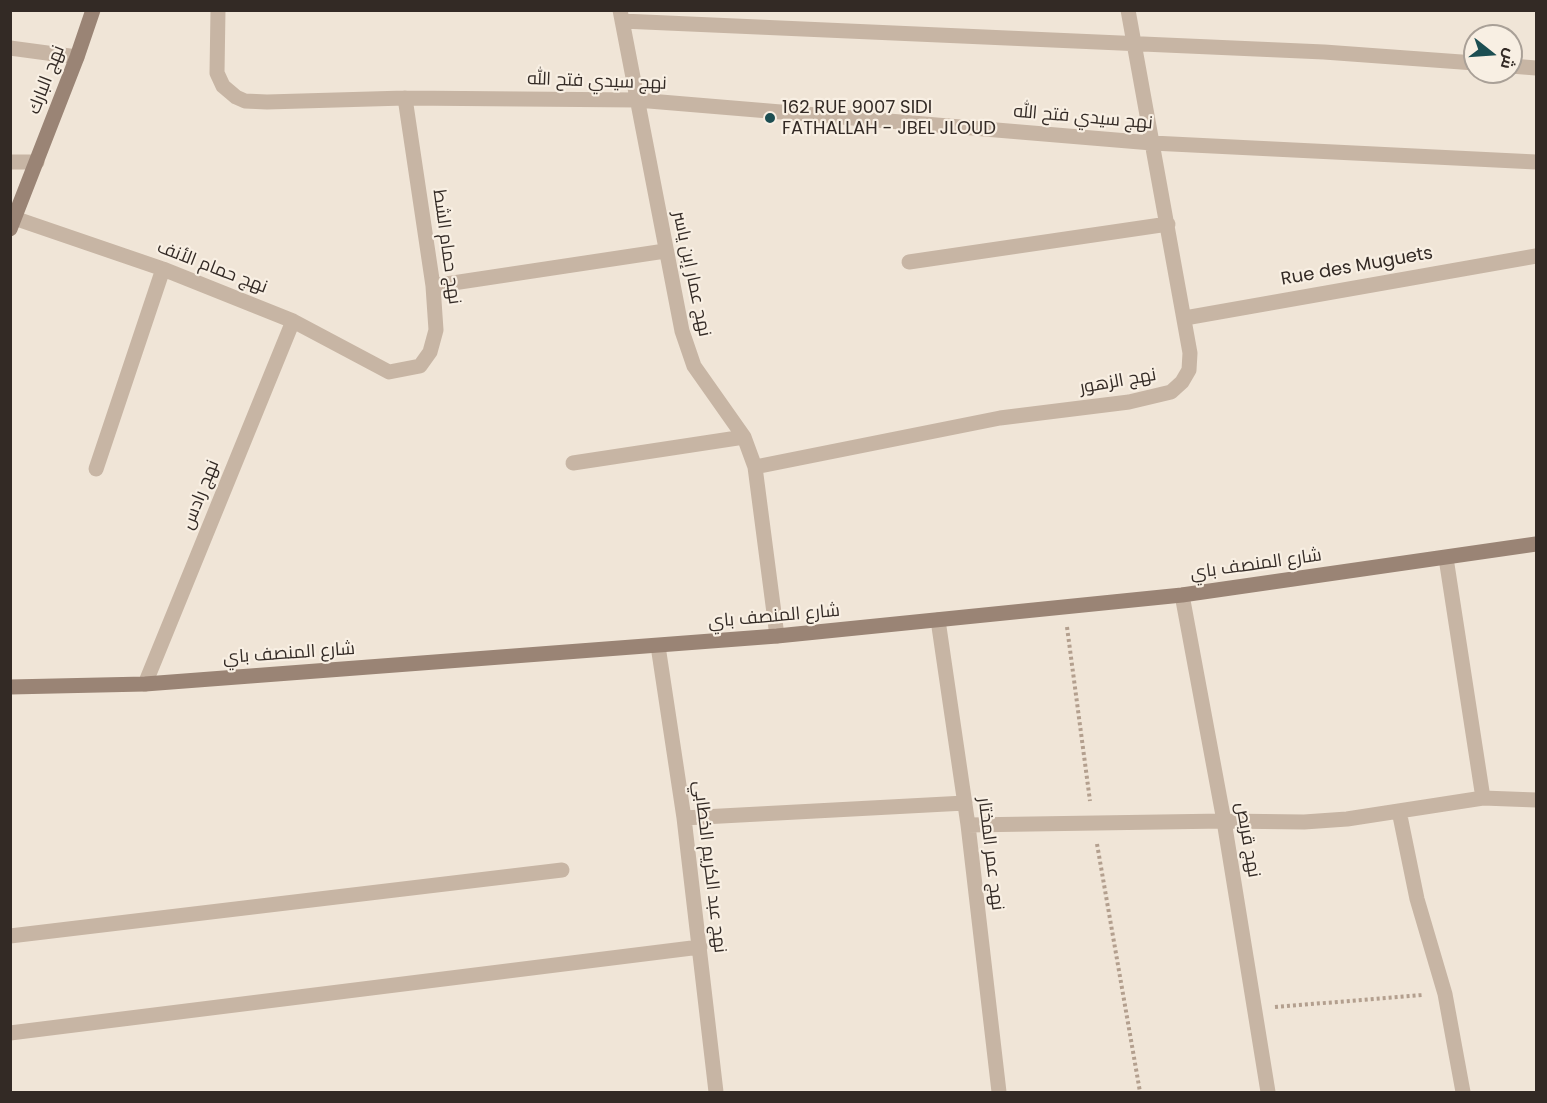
<!DOCTYPE html>
<html>
<head>
<meta charset="utf-8">
<style>
  body { margin:0 }
  #map { position:relative; width:1547px; height:1103px; overflow:hidden; background:#f0e5d7; font-family:Poppins,Cairo,sans-serif }
  canvas { display:block }
  .frame { position:absolute; inset:0; border:12px solid #332a25; pointer-events:none }
  .north { position:absolute; left:1463px; top:24px; width:60px; height:60px; box-sizing:border-box; background:#f8efe3; border:2px solid #a9a097; border-radius:50%; rotate:107deg; font-size:16px; font-weight:700; line-height:24px; text-align:center; color:#332a25 }
  .north::after { content:''; display:block; margin:auto; width:21px; height:27px; background:#1c4e52; clip-path:polygon(50% 0,100% 100%,50% 72%,0 100%) }
</style>
</head>
<body>
<div id="map">
<canvas width="1547" height="1103"></canvas>
<div class="frame"></div>
<div class="north">ش</div>
</div>
<script>
const ctx = document.querySelector('canvas').getContext('2d');
ctx.lineJoin = 'round';
const toPath = rows => new Path2D(rows.map(r => 'M' + r).join(''));
function stroke(path, color, width, dash) { ctx.strokeStyle = color; ctx.lineWidth = width; ctx.lineCap = dash ? 'butt' : 'round'; ctx.setLineDash(dash || []); ctx.stroke(path); }
function write(font, color, halo, rows, align = 'center') {
  ctx.font = font + ' Poppins,Cairo,sans-serif'; ctx.lineWidth = 4.5; ctx.setLineDash([]); ctx.textBaseline = 'middle'; ctx.strokeStyle = halo; ctx.fillStyle = color; for (const [text, x, y, turn = 0] of rows) {
    ctx.save(); ctx.translate(x, y); ctx.rotate((+turn || 0) * Math.PI / 180); ctx.textAlign = isNaN(turn) ? turn : align; if (halo) ctx.strokeText(text, 0, 0); ctx.fillText(text, 0, 0); ctx.restore();
  }
}
stroke(toPath([
  [1067,627,1090,801],
  [1097,844,1140,1092],
  [1275,1007,1423,995]
]), '#b39f8e', 4, [3, 3]);
stroke(toPath([
  [218,10,217,73,223,86,236,97,245,101,267,102,405,98,637,100,1152,143,1536,162],
  [620,10,682,331,694,366,744,437,755,467,777,636],
  [622,21,1324,52,1475,63],
  [10,48,77,57],
  [1511,66,1536,68],
  [10,162,37,162],
  [14,218,163,269,293,321,389,372,420,366,430,352,436,330,433,286,405,98],
  [909,262,1168,224],
  [433,286,665,251],
  [1185,318,1536,256],
  [573,463,744,437],
  [755,467,1000,418,1129,402,1171,392,1182,382,1189,370,1190,353,1128,10],
  [96,469,163,269],
  [1446,558,1483,798],
  [1182,595,1224,821,1268,1092],
  [938,620,968,825,999,1092],
  [658,646,684,818,716,1092],
  [145,684,293,321],
  [1399,811,1417,899,1445,994,1463,1092],
  [684,818,965,803],
  [968,825,1224,821,1304,822,1347,819,1483,798,1536,800],
  [10,936,562,870],
  [10,1033,700,947]
]), '#c7b5a4', 15);
stroke(toPath([
  [10,229,77,57,93,10],
  [10,687,145,684,777,636,1182,595,1536,544]
]), '#9a8475', 15);
for (const [x, y, r, color] of [
  [770,118,6,"#1c4e52"]
]) { const dot = new Path2D(); dot.arc(x, y, r, 0, 2 * Math.PI); ctx.fillStyle = color; ctx.fill(dot); stroke(dot, '#f8efe3', 2); }
write('18px', '#332a25', '#f8efe3', [
  ["نهج البارك",47,80,-69],
  ["نهج سيدي فتح الله",597,82,2],
  ["نهج سيدي فتح الله",1083,118,5],
  ["نهج حمام الشط",446,247,82],
  ["Rue des Muguets",1357,267,-10],
  ["نهج حمام الأنف",212,268,21],
  ["نهج عمار إبن ياسر",691,274,78],
  ["نهج الزهور",1118,382,-10],
  ["نهج رادس",201,495,-68],
  ["شارع المنصف باي",1256,565,-8],
  ["شارع المنصف باي",774,617,-5],
  ["شارع المنصف باي",289,654,-4],
  ["نهج قربص",1247,840,80],
  ["نهج عمر المختار",990,854,83],
  ["نهج عبد الكريم الخطابي",709,867,83]
]);
write('18px', '#332a25', '#f8efe3', [
  ["162 RUE 9007 SIDI",782,108],
  ["FATHALLAH - JBEL JLOUD",782,129]
], 'left');
</script>
</body>
</html>
